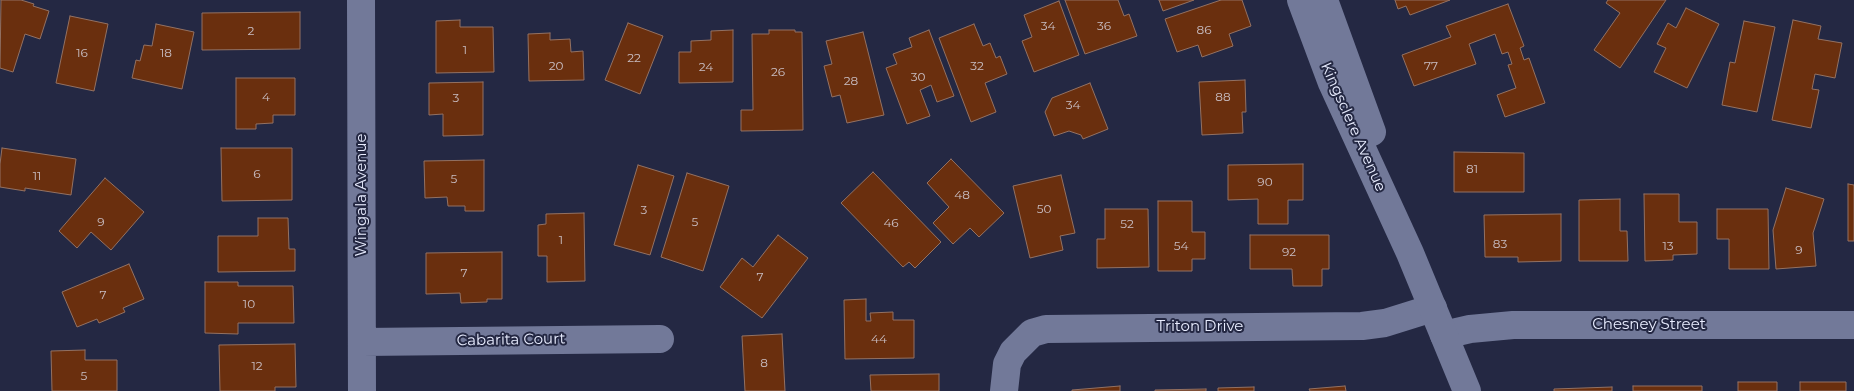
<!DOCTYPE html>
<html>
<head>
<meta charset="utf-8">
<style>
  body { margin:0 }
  canvas { display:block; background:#242843 }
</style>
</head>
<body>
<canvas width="1854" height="391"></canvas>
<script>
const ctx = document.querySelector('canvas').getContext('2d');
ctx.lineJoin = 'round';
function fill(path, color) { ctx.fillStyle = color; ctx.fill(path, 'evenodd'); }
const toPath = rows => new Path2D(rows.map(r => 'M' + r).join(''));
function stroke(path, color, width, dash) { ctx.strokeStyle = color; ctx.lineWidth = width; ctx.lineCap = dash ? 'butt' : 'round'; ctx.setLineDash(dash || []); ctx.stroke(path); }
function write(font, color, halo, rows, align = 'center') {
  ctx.font = font + ' Montserrat,sans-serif'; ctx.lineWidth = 4; ctx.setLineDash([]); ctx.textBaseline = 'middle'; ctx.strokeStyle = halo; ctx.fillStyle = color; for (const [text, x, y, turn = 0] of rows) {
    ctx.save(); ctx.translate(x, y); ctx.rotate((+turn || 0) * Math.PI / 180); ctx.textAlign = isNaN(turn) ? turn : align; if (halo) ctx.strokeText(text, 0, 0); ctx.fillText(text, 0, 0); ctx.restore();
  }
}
const building = toPath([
  [1,0,21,0,34,4,33,6,49,11,40,39,25,34,13,72,0,68,1,0],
  [1065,0,1118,0,1124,16,1129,14,1137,36,1085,54,1065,0],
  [1159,0,1194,0,1163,11,1159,0],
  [1221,0,1242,0,1251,26,1229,34,1233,46,1202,57,1198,45,1177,52,1165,19,1221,0],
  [1395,0,1450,0,1410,15,1406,6,1398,9,1395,0],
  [1608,0,1666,0,1620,68,1594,50,1620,13,1606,3,1608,0],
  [1059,1,1079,55,1034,72,1022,41,1032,37,1024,15,1059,1],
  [1508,4,1524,46,1520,48,1524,60,1529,58,1545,103,1505,117,1497,95,1516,88,1508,65,1512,64,1508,52,1502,54,1495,34,1469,44,1476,64,1414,86,1402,55,1451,37,1446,26,1508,4],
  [1686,8,1719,24,1687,88,1654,72,1666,48,1657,44,1668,23,1676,28,1686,8],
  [300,12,300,49,202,50,202,13,300,12],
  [70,16,108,24,94,91,56,83,70,16],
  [460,20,460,27,493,27,494,72,436,73,436,21,460,20],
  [1793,20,1821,26,1818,39,1842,43,1835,78,1815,74,1812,89,1819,90,1811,128,1772,120,1793,20],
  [1744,21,1775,27,1757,112,1722,105,1730,62,1735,63,1744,21],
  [628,23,663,36,640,94,605,80,628,23],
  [156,24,194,32,182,89,132,78,136,60,140,61,144,45,152,46,156,24],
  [974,24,983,46,990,43,996,58,1000,56,1007,74,985,83,996,112,971,122,939,38,974,24],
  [733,30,733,82,679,83,679,52,691,52,691,41,711,40,711,31,733,30],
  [769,30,795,30,795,32,802,32,803,130,741,131,741,110,753,110,752,34,769,34,769,30],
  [929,30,954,96,937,102,931,85,920,90,930,116,907,124,886,68,897,64,893,54,912,47,909,38,929,30],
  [863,32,884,115,847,123,840,95,832,97,824,66,832,64,826,41,863,32],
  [550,33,550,40,570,39,571,52,583,51,584,80,529,81,528,34,550,33],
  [236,78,295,78,295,115,273,115,273,123,256,124,256,129,236,129,236,78],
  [1245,80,1246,112,1242,112,1243,133,1202,135,1199,82,1245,80],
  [483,82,483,135,443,136,443,114,429,115,429,83,483,82],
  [1090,83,1108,129,1083,139,1081,135,1069,131,1054,136,1045,112,1052,98,1090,83],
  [2,148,76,159,71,195,25,188,25,191,0,187,0,164,2,148],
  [221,148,292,148,292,200,222,201,221,148],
  [1454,152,1524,153,1524,192,1454,192,1454,152],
  [951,159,1004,213,979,237,970,228,953,244,933,223,949,207,927,183,951,159],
  [484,160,484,211,465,211,465,206,448,206,447,197,425,198,424,161,484,160],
  [1303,164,1303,200,1288,200,1288,224,1258,224,1258,199,1228,200,1228,165,1303,164],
  [638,165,674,176,650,255,614,245,638,165],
  [873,172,941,242,915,268,909,262,903,267,841,203,873,172],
  [687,173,729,186,703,271,661,257,687,173],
  [1061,175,1075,233,1060,236,1063,250,1030,258,1013,186,1061,175],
  [105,178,144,212,111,250,91,232,77,248,59,231,105,178],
  [1848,184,1854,185,1854,241,1848,241,1848,184],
  [1786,188,1824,199,1813,233,1816,266,1776,269,1773,230,1786,188],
  [1644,194,1679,194,1679,222,1697,222,1697,254,1673,255,1673,260,1645,261,1644,194],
  [1620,199,1620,231,1627,231,1628,261,1579,261,1579,200,1620,199],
  [1158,201,1192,201,1192,232,1205,232,1205,259,1192,259,1192,271,1158,271,1158,201],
  [1105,209,1148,209,1149,267,1097,268,1097,239,1105,239,1105,209],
  [1717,209,1768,209,1769,269,1729,269,1729,239,1717,239,1717,209],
  [584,213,585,281,547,282,547,256,538,256,538,225,546,224,546,214,584,213],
  [1561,214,1561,261,1518,262,1518,257,1485,257,1484,215,1561,214],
  [258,218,288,218,289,249,295,249,295,271,218,272,218,236,258,236,258,218],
  [778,235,808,258,762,318,720,287,742,258,753,267,778,235],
  [1250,235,1329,235,1329,269,1322,269,1322,286,1293,286,1292,269,1250,269,1250,235],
  [502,252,502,299,487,299,487,302,461,303,460,293,426,294,426,253,502,252],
  [129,264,144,299,123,308,125,312,99,323,97,319,77,327,62,292,129,264],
  [205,282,238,282,238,286,293,286,294,323,238,323,238,334,205,333,205,282],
  [866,299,866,321,871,321,870,313,893,312,893,320,914,320,914,358,845,359,844,300,866,299],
  [782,334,785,391,745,391,742,336,782,334],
  [295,344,296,387,275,387,275,391,220,391,219,345,295,344],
  [85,350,85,360,117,360,117,391,52,391,51,351,85,350],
  [939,374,939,391,871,391,870,375,939,374],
  [1738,382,1777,382,1777,391,1738,391,1738,382],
  [1800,382,1846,382,1846,391,1800,391,1800,382],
  [1120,386,1120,391,1072,391,1072,390,1120,386],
  [1345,386,1346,391,1310,391,1309,389,1345,386],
  [1633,386,1702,386,1702,391,1633,391,1633,386],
  [1254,387,1254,391,1218,391,1218,388,1254,387],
  [1612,387,1612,391,1554,391,1554,389,1612,387],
  [1206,389,1206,391,1155,391,1155,390,1206,389]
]);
fill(building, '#6a2f0e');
stroke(building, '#937162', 1);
stroke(toPath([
  [361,0,362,391],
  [1444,335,1470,329,1513,325,1854,325],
  [362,342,660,339],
  [1004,391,1007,364,1013,352,1032,333,1046,329,1362,326,1385,323,1433,308]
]), '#727999', 28);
stroke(toPath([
  [1301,0,1332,83,1410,253,1467,391],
  [1324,0,1372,132]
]), '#727999', 28);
write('12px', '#c9bec3', null, [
  ["34",1048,26],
  ["36",1104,26],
  ["86",1204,30],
  ["2",251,31],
  ["1",465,50],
  ["16",82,53],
  ["18",166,53],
  ["22",634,58],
  ["20",556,66],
  ["32",977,66],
  ["77",1431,66],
  ["24",706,67],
  ["26",778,72],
  ["30",918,77],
  ["28",851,81],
  ["4",266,97],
  ["88",1223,97],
  ["3",456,98],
  ["34",1073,105],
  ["81",1472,169],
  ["6",257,174],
  ["11",37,176],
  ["5",454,179],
  ["90",1265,182],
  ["48",962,195],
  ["50",1044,209],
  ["3",644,210],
  ["9",101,222],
  ["5",695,222],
  ["46",891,223],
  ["52",1127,224],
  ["1",561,240],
  ["83",1500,244],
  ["54",1181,246],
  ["13",1668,246],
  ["9",1799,250],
  ["92",1289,252],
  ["7",464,273],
  ["7",760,277],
  ["7",103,295],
  ["10",249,304],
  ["44",879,339],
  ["8",764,363],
  ["12",257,366],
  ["5",84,376]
]);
write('15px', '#e9edff', '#242843', [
  ["Kingsclere Avenue",1353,127,66],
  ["Wingala Avenue",362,195,-90],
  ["Chesney Street",1649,325],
  ["Triton Drive",1200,327],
  ["Cabarita Court",511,340,-1]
]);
</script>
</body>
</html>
